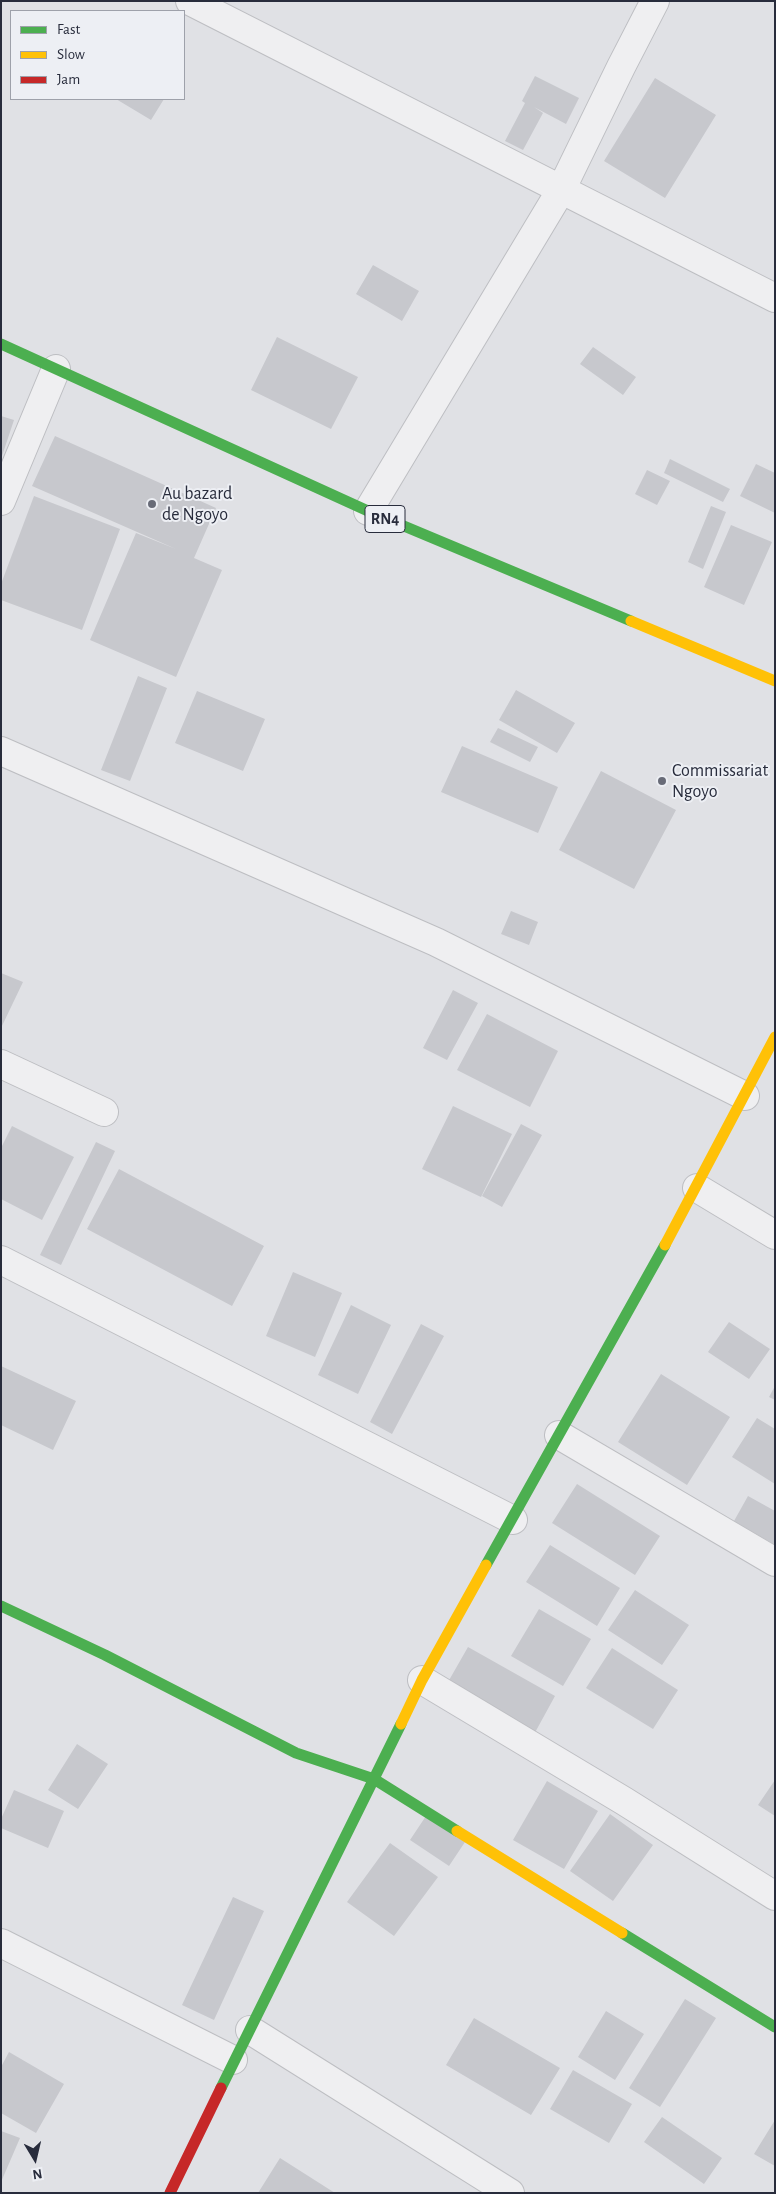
<!DOCTYPE html>
<html>
<head>
<meta charset="utf-8">
<style>
  body { margin:0 }
  #map { position:relative; width:776px; height:2194px; overflow:hidden; background:#e0e1e5; font-family:"Alegreya Sans",sans-serif }
  canvas { display:block }
  .frame { position:absolute; inset:0; border:2px solid #282c3c; pointer-events:none }
  .legend { position:absolute; left:10px; top:10px; width:175px; height:90px; box-sizing:border-box; background:#edeff4; border:1px solid #9ea1aa; margin:0; padding:6px 9px; list-style:none; font-size:15px; color:#282c3c }
  .legend li { display:flex; align-items:center; gap:10px; height:25px }
  .legend b { width:25px; border:1px solid #9ea1aa }
  .north { position:absolute; left:10px; top:2134px; width:50px; height:50px; -webkit-text-stroke:4px #edeff4; paint-order:stroke; rotate:171deg; font-size:14px; font-weight:700; line-height:20px; text-align:center; color:#282c3c }
  .north::after { content:''; display:block; margin:auto; width:18px; height:22px; background:#282c3c; clip-path:polygon(50% 0,100% 100%,50% 72%,0 100%) }
</style>
</head>
<body>
<div id="map">
<canvas width="776" height="2194"></canvas>
<div class="frame"></div>
<ul class="legend">
<li><b style="height:6px;background:#4caf50"></b>Fast</li>
<li><b style="height:6px;background:#ffc107"></b>Slow</li>
<li><b style="height:6px;background:#c62828"></b>Jam</li>
</ul>
<div class="north">N</div>
</div>
<script>
const ctx = document.querySelector('canvas').getContext('2d');
ctx.lineJoin = 'round';
function fill(path, color) { ctx.fillStyle = color; ctx.fill(path, 'evenodd'); }
const toPath = rows => new Path2D(rows.map(r => 'M' + r).join(''));
function stroke(path, color, width, dash) { ctx.strokeStyle = color; ctx.lineWidth = width; ctx.lineCap = dash ? 'butt' : 'round'; ctx.setLineDash(dash || []); ctx.stroke(path); }
function write(font, color, halo, rows, align = 'center') {
  ctx.font = font + ' "Alegreya Sans",sans-serif'; ctx.lineWidth = 4; ctx.setLineDash([]); ctx.textBaseline = 'middle'; ctx.strokeStyle = halo; ctx.fillStyle = color; for (const [text, x, y, turn = 0] of rows) {
    ctx.save(); ctx.translate(x, y); ctx.rotate((+turn || 0) * Math.PI / 180); ctx.textAlign = isNaN(turn) ? turn : align; if (halo) ctx.strokeText(text, 0, 0); ctx.fillText(text, 0, 0); ctx.restore();
  }
}
fill(toPath([
  [535,76,579,98,566,124,534,107,543,113,523,150,505,141,525,103,522,101],
  [655,78,716,115,665,198,604,161],
  [116,99,164,99,151,120],
  [373,265,419,291,402,321,356,294],
  [277,337,358,377,331,429,251,390],
  [593,347,636,377,623,395,580,364],
  [1,416,14,420,2,456,1,456],
  [55,436,216,508,194,558,222,570,176,677,90,640,136,533,176,549,32,486],
  [670,459,730,489,723,502,664,473],
  [756,464,775,473,775,513,740,496],
  [647,470,670,481,657,505,635,494],
  [34,496,120,529,82,630,1,600,1,584],
  [711,506,726,512,703,569,688,562],
  [731,525,772,542,744,605,704,587],
  [138,676,167,688,130,781,101,770],
  [516,690,575,723,557,753,499,720],
  [197,691,265,719,243,771,175,743],
  [498,728,538,747,530,762,490,742],
  [462,746,558,787,538,833,441,792],
  [601,771,676,810,634,889,559,850],
  [511,911,538,922,529,945,501,934],
  [1,973,23,982,1,1028],
  [453,990,478,1003,447,1060,423,1048],
  [487,1014,558,1051,530,1107,457,1070],
  [453,1106,512,1134,481,1197,422,1169],
  [521,1124,542,1135,502,1207,482,1196],
  [12,1126,74,1157,42,1220,1,1199,1,1148],
  [96,1142,115,1151,61,1265,40,1255],
  [119,1169,264,1246,232,1306,87,1229],
  [293,1272,342,1293,315,1357,266,1336],
  [351,1305,391,1325,358,1394,318,1375],
  [729,1322,770,1349,749,1379,708,1352],
  [421,1324,444,1336,392,1434,370,1422],
  [1,1366,76,1401,53,1450,1,1425],
  [661,1374,730,1417,687,1485,618,1442],
  [775,1386,775,1400,769,1397],
  [757,1418,775,1429,775,1484,732,1457],
  [577,1484,660,1536,635,1575,552,1523],
  [748,1496,775,1511,775,1545,734,1521],
  [550,1545,620,1588,597,1626,526,1582],
  [635,1590,689,1625,662,1665,608,1630],
  [539,1609,591,1639,563,1686,511,1656],
  [468,1647,555,1696,532,1738,444,1689],
  [612,1648,678,1690,653,1729,586,1688],
  [77,1744,108,1764,78,1809,48,1790],
  [775,1780,775,1816,758,1805],
  [547,1781,598,1811,564,1869,513,1840],
  [14,1790,64,1811,48,1848,1,1828,1,1819],
  [610,1814,653,1845,613,1901,570,1871],
  [426,1816,465,1842,449,1866,410,1840],
  [390,1843,438,1877,394,1936,347,1902],
  [233,1897,264,1911,214,2020,182,2005],
  [685,1999,716,2018,660,2107,629,2088],
  [606,2011,644,2034,615,2080,578,2057],
  [474,2018,560,2068,531,2115,446,2065],
  [9,2052,64,2084,36,2133,1,2113,1,2067],
  [573,2070,632,2104,609,2143,550,2109],
  [662,2117,722,2158,704,2184,644,2142],
  [775,2120,775,2166,754,2154],
  [1,2131,20,2138,1,2182],
  [280,2158,335,2193,258,2193]
]), '#c7c8cd');
const street = toPath([
  [190,1,775,298],
  [1,501,56,369],
  [368,511,561,190,621,67,655,1],
  [1,751,436,942,745,1096],
  [1,1064,104,1112],
  [697,1188,775,1235],
  [1,1260,513,1520],
  [559,1435,775,1562],
  [422,1680,624,1801,775,1896],
  [1,1943,233,2060],
  [250,2030,510,2193]
]);
stroke(street, '#bdbec2', 30);
stroke(street, '#efeff1', 28);
stroke(toPath([
  [1,344,368,511,631,621],
  [486,1565,665,1245],
  [1,1606,105,1655,296,1753,374,1779,457,1831],
  [622,1933,775,2027],
  [221,2088,401,1724]
]), '#4caf50', 11);
stroke(toPath([
  [631,621,775,681],
  [665,1245,775,1037],
  [401,1724,422,1680,486,1565],
  [457,1831,622,1933]
]), '#ffc107', 11);
stroke(toPath([
  [170,2193,221,2088]
]), '#c62828', 11);
for (const [x, y, r, color] of [
  [152,504,5,"#686b77"],
  [662,781,5,"#686b77"]
]) { const dot = new Path2D(); dot.arc(x, y, r, 0, 2 * Math.PI); ctx.fillStyle = color; ctx.fill(dot); stroke(dot, '#edeff4', 2); }
for (const [x, y, w] of [
  [385,519,40]
]) { const box = new Path2D(); box.roundRect(x - w / 2, y - 13.5, w, 27, 4); ctx.fillStyle = '#edeff4'; ctx.fill(box); stroke(box, '#282c3c', 1); }
write('bold 16px', '#282c3c', null, [
  ["RN4",385,519]
]);
write('18px', '#282c3c', '#edeff4', [
  ["Au bazard",162,494],
  ["de Ngoyo",162,515],
  ["Commissariat",672,771],
  ["Ngoyo",672,792]
], 'left');
</script>
</body>
</html>
